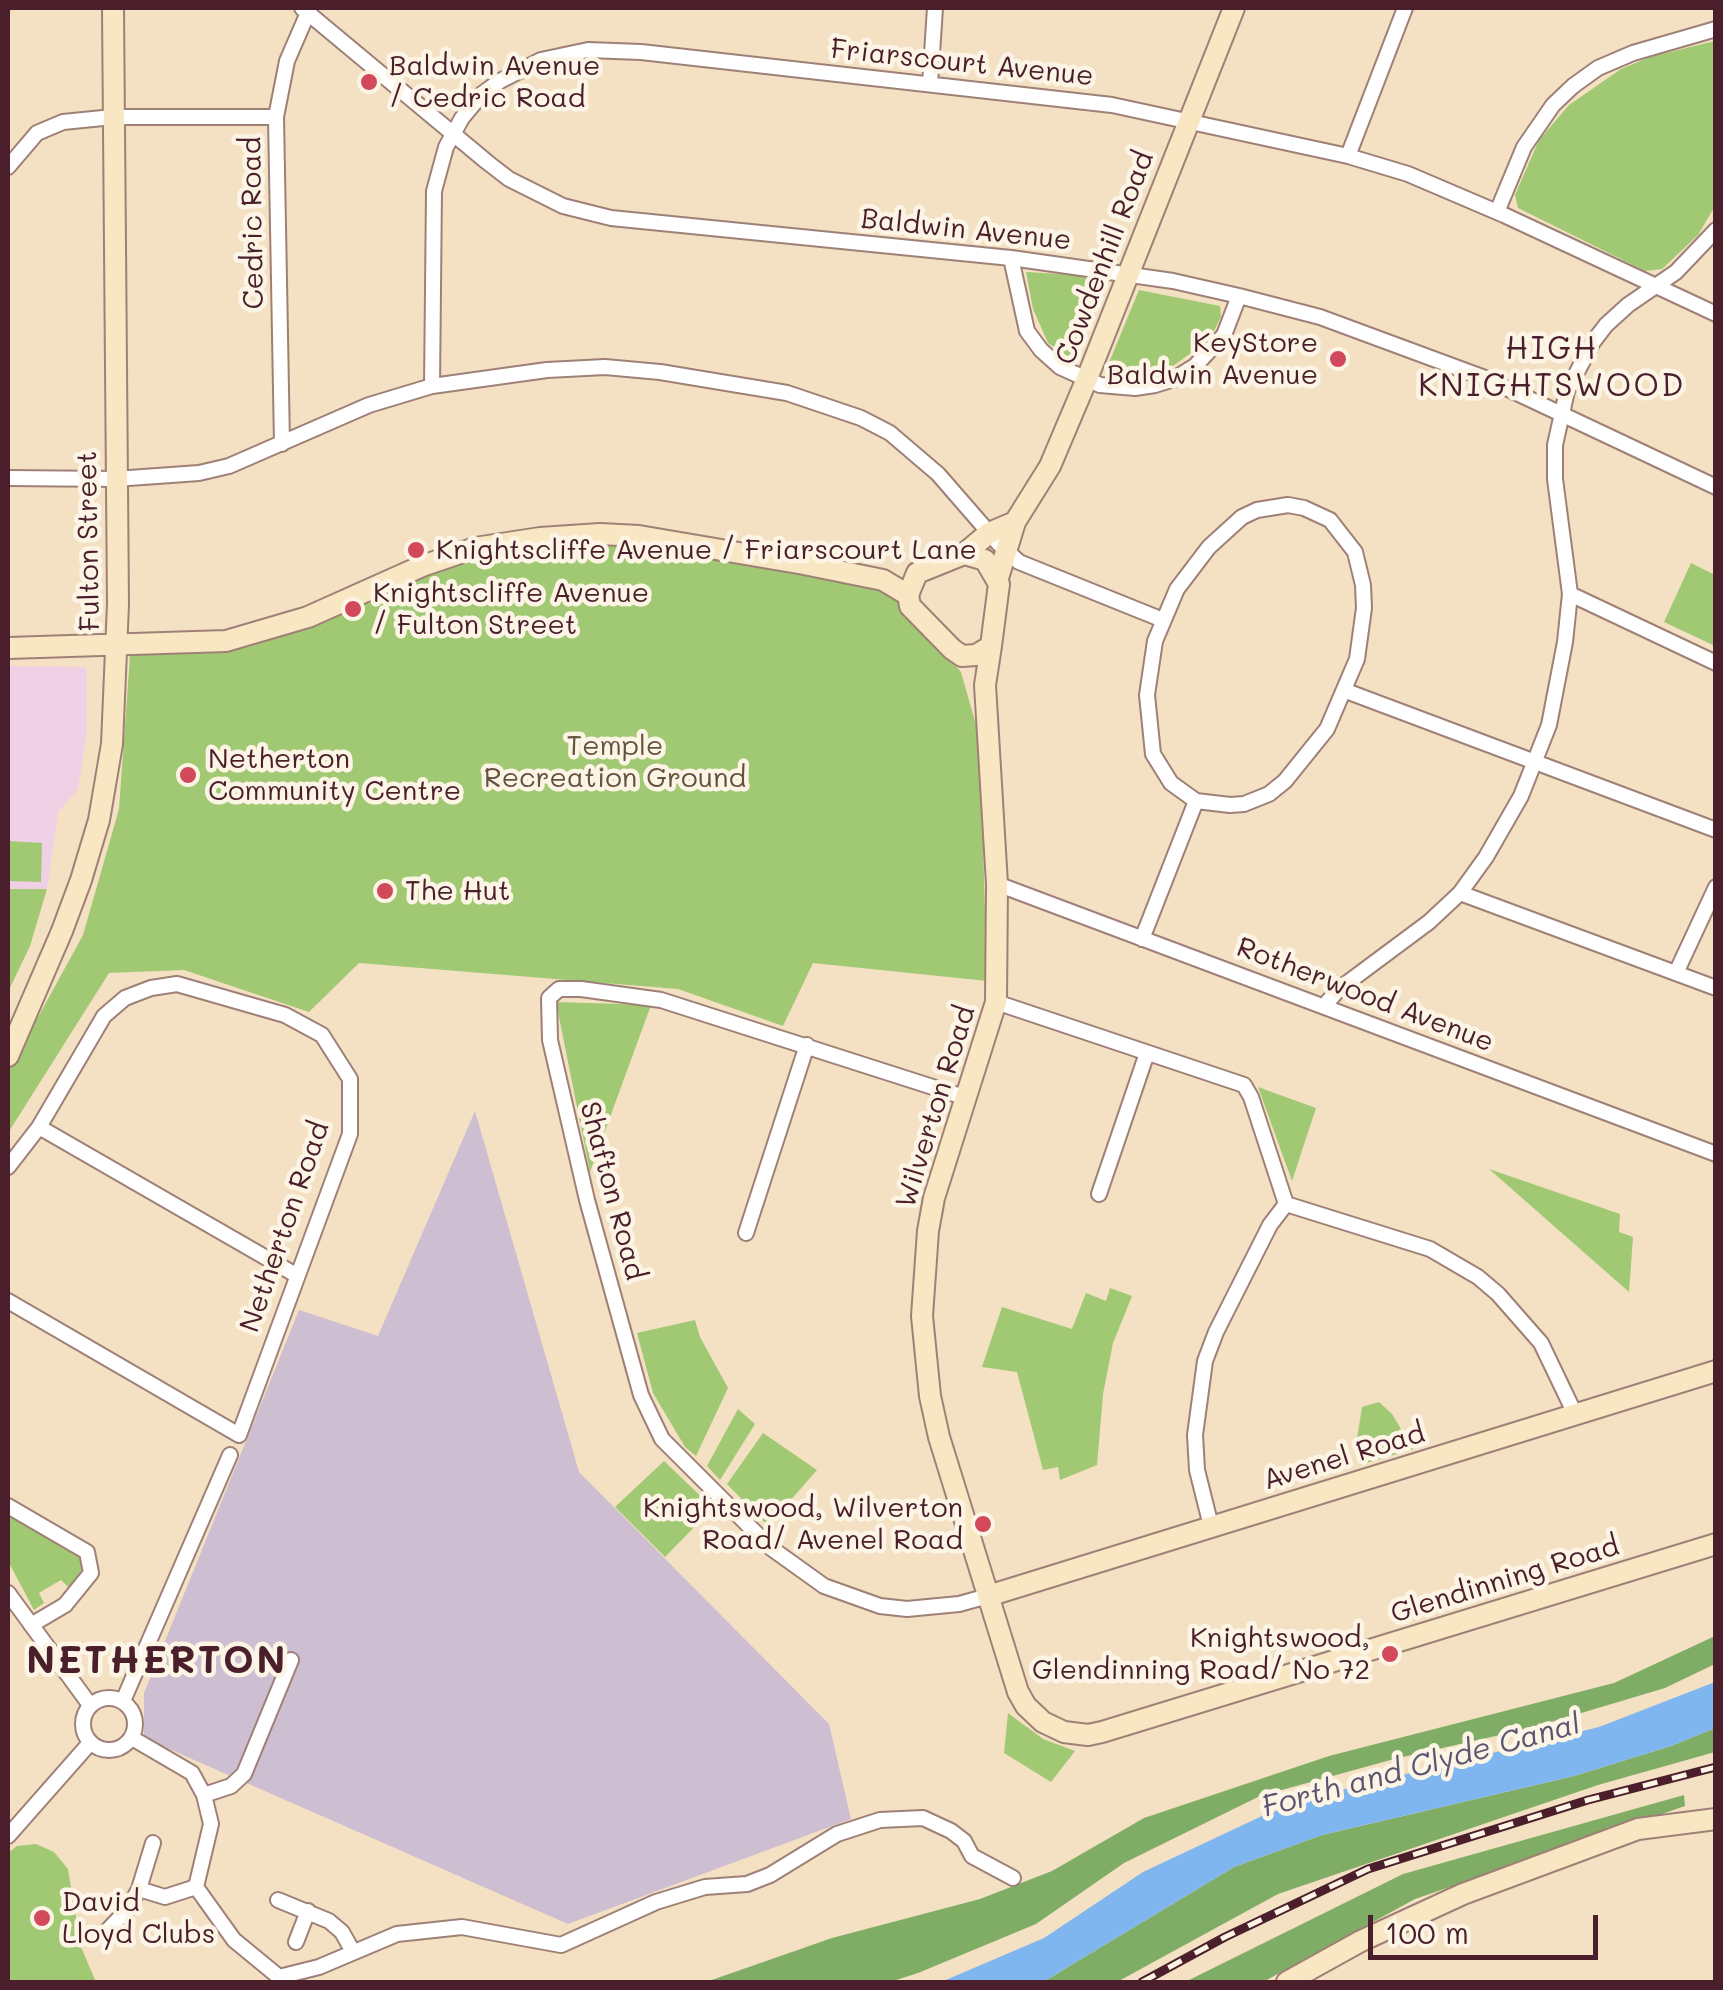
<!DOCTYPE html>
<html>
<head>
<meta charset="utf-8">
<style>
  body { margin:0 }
  #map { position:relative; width:1723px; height:1990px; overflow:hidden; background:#f4e0c3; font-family:Mali,sans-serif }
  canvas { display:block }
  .frame { position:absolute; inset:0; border:10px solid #4a1f2b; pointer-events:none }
  .scale { position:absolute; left:1368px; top:1915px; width:230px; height:45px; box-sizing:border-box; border:5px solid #4a1f2b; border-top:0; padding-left:12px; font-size:30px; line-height:35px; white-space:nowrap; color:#4a1f2b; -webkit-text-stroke:8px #fcf5e5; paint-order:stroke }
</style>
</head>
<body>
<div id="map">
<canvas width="1723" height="1990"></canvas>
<div class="frame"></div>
<div class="scale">100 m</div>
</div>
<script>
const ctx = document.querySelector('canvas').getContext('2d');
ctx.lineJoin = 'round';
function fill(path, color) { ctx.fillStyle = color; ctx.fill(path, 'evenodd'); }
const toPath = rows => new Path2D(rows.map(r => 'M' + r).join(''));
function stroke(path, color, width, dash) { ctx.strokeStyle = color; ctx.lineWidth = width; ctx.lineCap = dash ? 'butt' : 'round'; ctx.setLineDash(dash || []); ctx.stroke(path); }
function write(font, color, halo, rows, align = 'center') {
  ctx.font = font + ' Mali,sans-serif'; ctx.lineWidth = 9; ctx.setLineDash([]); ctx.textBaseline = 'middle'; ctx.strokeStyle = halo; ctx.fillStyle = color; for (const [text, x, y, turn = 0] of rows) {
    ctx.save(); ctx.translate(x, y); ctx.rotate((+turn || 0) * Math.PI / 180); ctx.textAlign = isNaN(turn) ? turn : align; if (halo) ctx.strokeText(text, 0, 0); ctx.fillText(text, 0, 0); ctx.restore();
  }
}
fill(toPath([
  [8,666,85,667,87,673,87,731,78,789,58,812,47,889,8,889]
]), '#f0d0e4');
fill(toPath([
  [475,1111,579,1472,829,1724,851,1819,568,1924,144,1738,144,1693,299,1310,378,1336]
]), '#cebed1');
fill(toPath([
  [1715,41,1715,206,1698,235,1662,269,1645,271,1518,208,1515,195,1539,140,1569,105,1621,69,1650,57],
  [1026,272,1098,276,1105,283,1080,349,1067,356,1048,343,1033,309],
  [1139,290,1220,306,1221,317,1210,339,1169,369,1114,377,1108,365],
  [626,540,894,593,961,672,980,739,987,981,813,963,783,1026,678,989,359,963,309,1012,184,970,109,973,8,1133,8,1072,83,935,119,809,130,656,249,647,481,554],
  [1691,563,1715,575,1715,646,1664,622],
  [8,841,42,843,41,882,8,881],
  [8,889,47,889,30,946,8,992],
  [556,1002,651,1005,590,1172],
  [1258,1087,1316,1108,1292,1181],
  [1489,1169,1620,1214,1619,1232,1633,1237,1629,1292],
  [1110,1288,1132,1296,1113,1343,1103,1394,1097,1465,1060,1480,1058,1467,1043,1470,1017,1372,982,1367,1002,1307,1072,1329,1086,1293,1106,1301],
  [695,1320,700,1337,728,1388,696,1456,685,1447,653,1393,637,1333],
  [1379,1402,1392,1414,1413,1449,1360,1465,1356,1445,1362,1407],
  [738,1409,755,1424,720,1480,707,1466],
  [763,1433,817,1470,768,1526,727,1484],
  [664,1461,713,1508,665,1557,615,1507],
  [8,1517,22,1521,81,1556,81,1575,69,1588,61,1580,39,1593,44,1603,34,1610,8,1561],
  [1008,1713,1043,1739,1075,1751,1051,1782,1004,1753],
  [36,1844,54,1852,68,1869,81,1947,96,1982,8,1982,8,1853,17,1846]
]), '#a1c974');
fill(toPath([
  [1715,1636,1715,1664,1665,1688,1531,1728,1394,1759,1260,1796,1124,1863,1036,1924,918,1973,890,1982,706,1982,832,1938,980,1899,1052,1871,1144,1818,1329,1756,1614,1683],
  [1715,1728,1715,1752,1598,1785,1278,1894,1117,1982,1043,1982,1234,1867,1322,1835,1574,1776,1671,1746],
  [1684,1795,1685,1806,1415,1899,1263,1982,1185,1982,1403,1874]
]), '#80ad66');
fill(toPath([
  [1715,1682,1715,1728,1671,1746,1574,1776,1322,1835,1234,1867,1043,1982,941,1982,1044,1938,1143,1872,1262,1816,1324,1794,1599,1727]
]), '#80b6ef');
const street = toPath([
  [302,8,487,162,509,179,563,206,611,218,1011,258,1173,281,1239,296,1320,317,1485,378,1716,487],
  [930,84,935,8],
  [1348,156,1405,8],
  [8,167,37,133,63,122,113,117,276,117],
  [1497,212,1524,147,1553,105,1573,86,1598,68,1633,53,1716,29],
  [1011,258,1027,331,1041,350,1060,367,1100,385,1135,388,1155,385,1174,379,1195,366,1224,335,1239,296],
  [432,386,434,191,446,147,462,118,482,94,500,81,541,60,588,50,641,52,1112,105,1348,156,1408,174,1504,215,1716,314],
  [282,444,276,117,287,61,310,8],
  [8,478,115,479,199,473,229,466,369,405,432,386,547,370,605,367,660,372,787,393,861,418,890,433,938,474,998,543,1019,562,1163,620],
  [1288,505,1304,508,1330,520,1355,552,1363,585,1364,608,1357,659,1327,729,1285,781,1269,794,1244,804,1230,805,1196,801,1171,783,1153,754,1147,695,1155,641,1177,589,1209,547,1242,517,1257,510,1288,505],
  [1570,594,1716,663],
  [1346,691,1716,830],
  [997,884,1716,1154],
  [1460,893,1716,988],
  [1142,939,1196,801],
  [1676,973,1716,887],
  [996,1002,1244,1085,1251,1097,1286,1204],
  [1324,1006,1339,989,1429,922,1460,893,1486,857,1521,796,1549,725,1565,642,1570,594,1555,479,1555,445,1567,391,1593,342,1606,325,1628,305,1676,272,1716,230],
  [967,1098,661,1000,581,989,559,989,549,998,550,1040,587,1200,641,1395,662,1439,771,1548,824,1586,880,1606,907,1609,959,1604,988,1596],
  [39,1127,296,1275],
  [8,1167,39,1127,104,1016,125,998,151,988,177,984,285,1015,322,1035,350,1079,350,1134,239,1435,8,1301],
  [1099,1194,1147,1053],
  [746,1233,807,1045],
  [8,1506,87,1552,91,1573,65,1605,31,1625],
  [1211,1526,1197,1470,1195,1435,1205,1361,1216,1332,1270,1225,1286,1204,1430,1249,1478,1277,1498,1294,1541,1343,1575,1414],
  [8,1593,90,1705],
  '83 1724a26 26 0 1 1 52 0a26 26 0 1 1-52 0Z',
  [123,1701,230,1455],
  [132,1738,192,1773,204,1795,211,1824,196,1887,234,1940,279,1977,319,1967,397,1934,462,1927,561,1945,656,1902,705,1887,747,1884,770,1875,837,1834,880,1820,923,1818,951,1831,964,1841,972,1856,1013,1878],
  [204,1795,231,1786,244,1774,291,1660],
  [8,1836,90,1743],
  [139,1889,165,1897,196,1887],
  [278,1900,329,1921,342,1932,352,1950],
  [104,1934,128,1909,139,1889,153,1843],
  [296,1942,308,1911]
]);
const secondary = toPath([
  [964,554,985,560,999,584,991,646,976,655,962,656,952,649,910,606,908,595,917,573,964,554],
  [964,554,989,533,1015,522],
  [998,578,1015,522,1050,466,1086,381,1234,8],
  [991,646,985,685,997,884,996,1002,934,1198,928,1231,922,1316,930,1396,939,1437,1018,1692,1026,1706,1043,1722,1064,1732,1088,1735,1102,1732,1716,1544],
  [8,648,226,641,308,617,422,566,475,548,540,538,600,534,639,536,804,564,883,580,908,595],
  [8,1056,62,931,81,880,99,820,112,744,118,604,113,8],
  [988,1596,1716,1371],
  [1287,1982,1361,1941,1463,1894,1638,1829,1716,1819]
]);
stroke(street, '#9f8077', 18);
stroke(secondary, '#9f8077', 24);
stroke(street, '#fff', 14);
stroke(secondary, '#f9e7c3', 20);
const rail = toPath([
  [1142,1982,1225,1937,1368,1869,1588,1800,1716,1767]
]);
stroke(rail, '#4a1f2b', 9);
stroke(rail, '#fcf5e5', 5, [15]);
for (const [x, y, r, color] of [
  [369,82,10,"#d1495b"],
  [1338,359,10,"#d1495b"],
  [416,550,10,"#d1495b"],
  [353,609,10,"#d1495b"],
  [188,775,10,"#d1495b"],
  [385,891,10,"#d1495b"],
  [983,1524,10,"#d1495b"],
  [1390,1654,10,"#d1495b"],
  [42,1918,10,"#d1495b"]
]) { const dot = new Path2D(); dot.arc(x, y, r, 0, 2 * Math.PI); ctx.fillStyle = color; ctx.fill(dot); stroke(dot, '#fcf5e5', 4); }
write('28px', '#4a1f2b', '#fcf5e5', [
  ["Friarscourt Avenue",962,63,6],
  ["Cedric Road",253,223,-91],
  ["Baldwin Avenue",966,230,6],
  ["Cowdenhill Road",1105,258,-69],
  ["Fulton Street",89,541,-91],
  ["Rotherwood Avenue",1365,995,21],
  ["Wilverton Road",936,1107,-73],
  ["Shafton Road",612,1191,75],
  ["Netherton Road",285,1227,-71],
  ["Avenel Road",1344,1457,-17],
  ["Glendinning Road",1505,1580,-17]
]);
write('28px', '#4a1f2b', '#fcf5e5', [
  ["Baldwin Avenue",389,66],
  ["/ Cedric Road",389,98],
  ["KeyStore",1318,343,"right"],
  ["Baldwin Avenue",1318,375,"right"],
  ["Knightscliffe Avenue / Friarscourt Lane",436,550],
  ["Knightscliffe Avenue",373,593],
  ["/ Fulton Street",373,625],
  ["Netherton",208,759],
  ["Community Centre",208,791],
  ["The Hut",405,891],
  ["Knightswood, Wilverton",963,1508,"right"],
  ["Road/ Avenel Road",963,1540,"right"],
  ["Knightswood,",1370,1638,"right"],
  ["Glendinning Road/ No 72",1370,1670,"right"],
  ["David",62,1902],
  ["Lloyd Clubs",62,1934]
], 'left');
write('28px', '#645241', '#fcf5e5', [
  ["Temple",615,746],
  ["Recreation Ground",615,778]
]);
write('italic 30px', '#5d5470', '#fcf5e5', [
  ["Forth and Clyde Canal",1421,1766,-15]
]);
ctx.letterSpacing = '2.5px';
write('32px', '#4a1f2b', '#fcf5e5', [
  ["HIGH",1552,349],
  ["KNIGHTSWOOD",1552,386]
]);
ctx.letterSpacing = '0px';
ctx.letterSpacing = '2.5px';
write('bold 38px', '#4a1f2b', '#fcf5e5', [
  ["NETHERTON",157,1661]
]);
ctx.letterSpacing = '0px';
</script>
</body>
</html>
